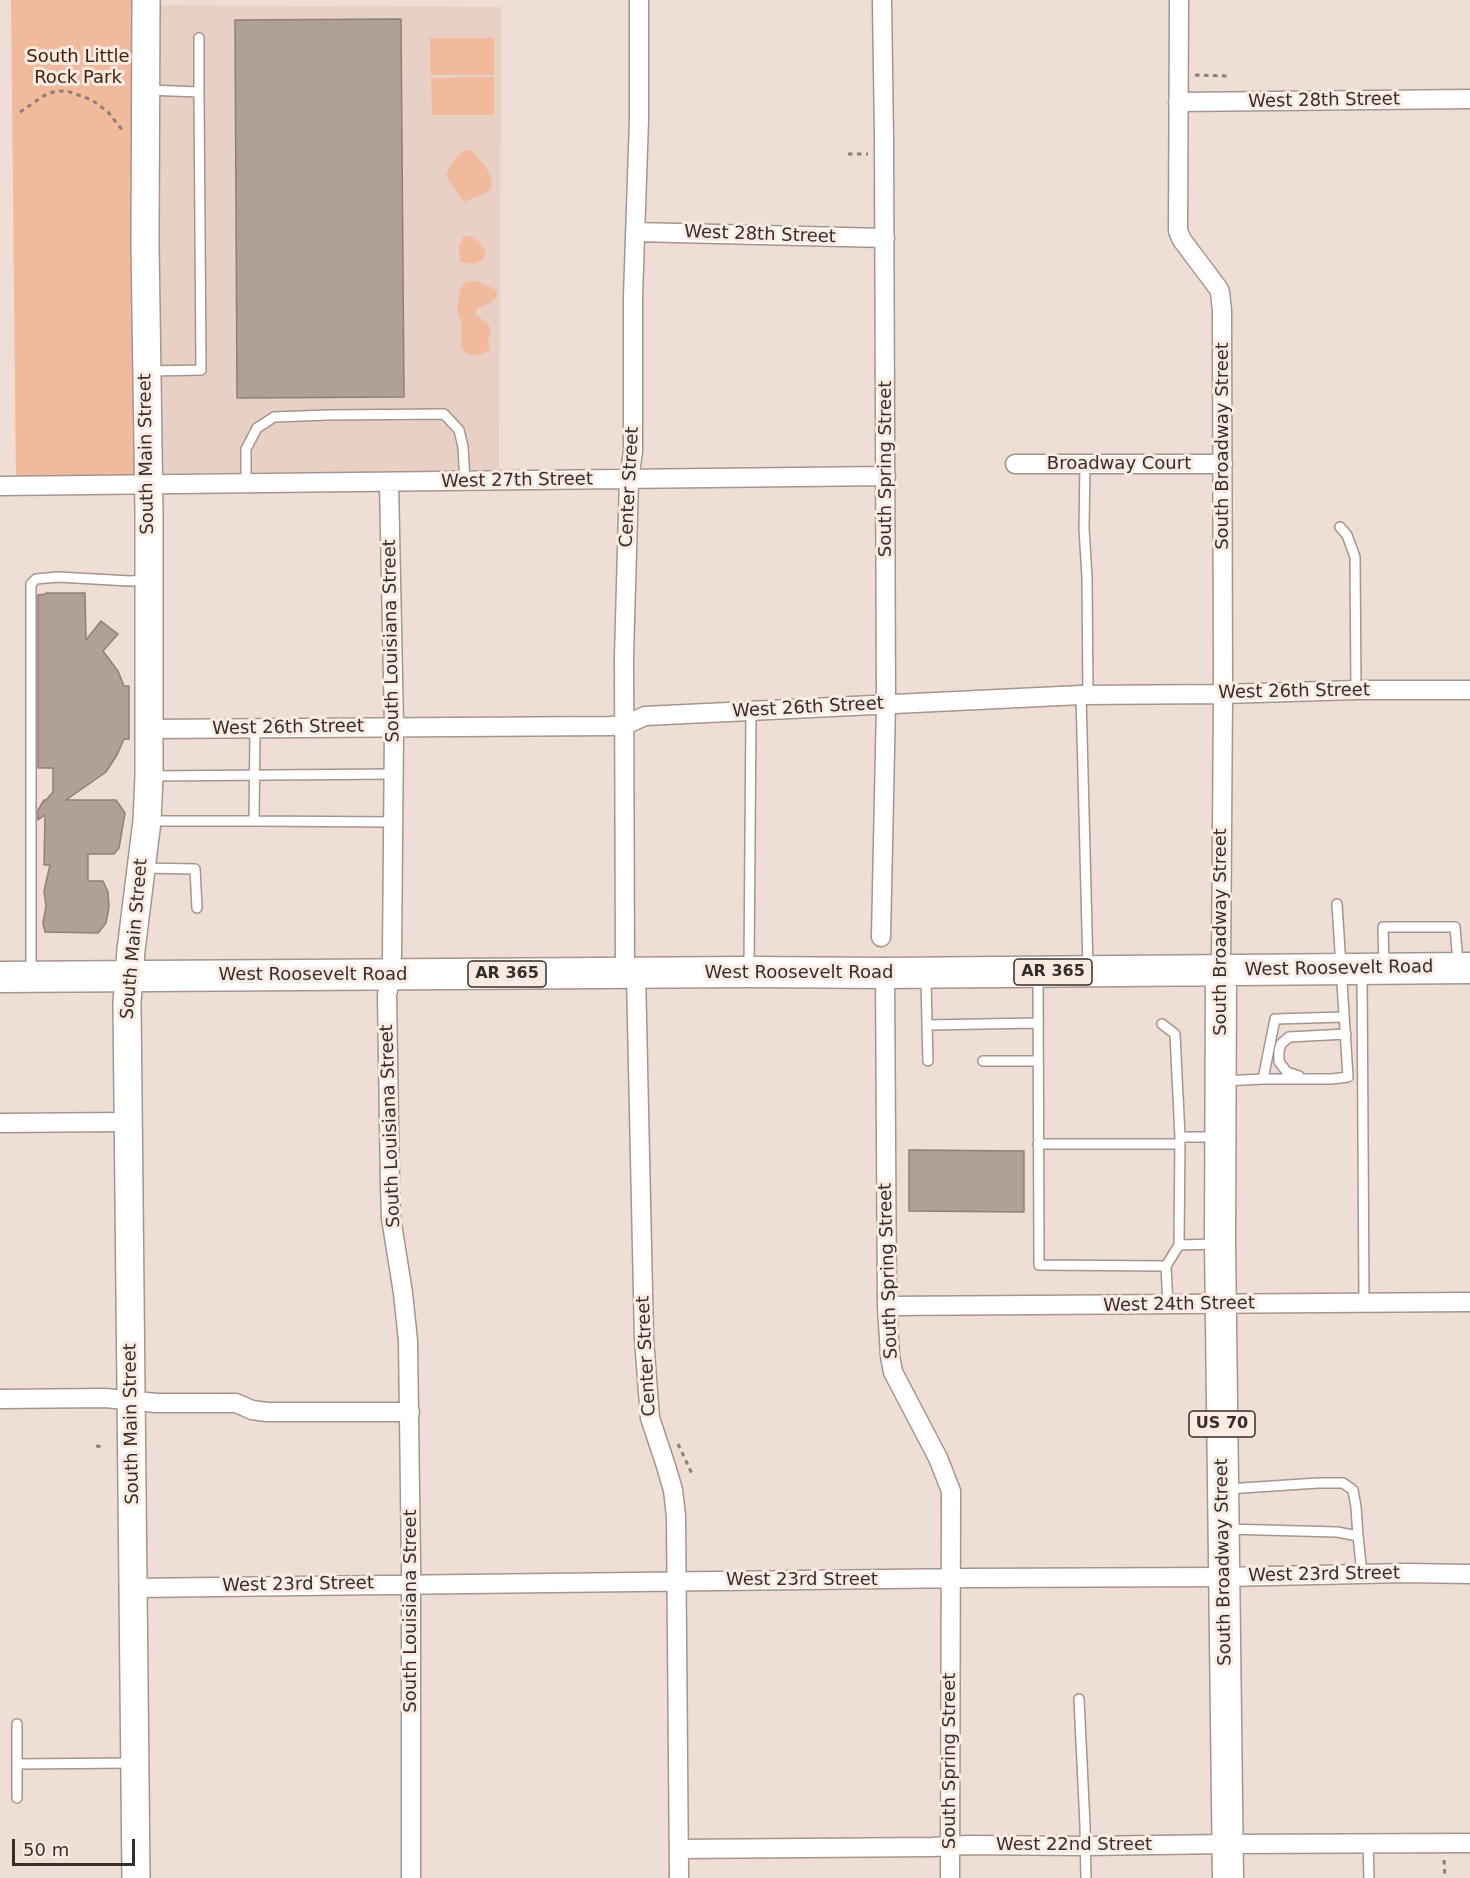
<!DOCTYPE html>
<html>
<head>
<meta charset="utf-8">
<style>
  body { margin:0 }
  #map { position:relative; width:1470px; height:1878px; overflow:hidden; background:#efded6; font-family:"DejaVu Sans",sans-serif }
  canvas { display:block }
  .scale { position:absolute; left:12px; top:1839px; width:123px; height:27px; box-sizing:border-box; border:3px solid #352e2b; border-top:0; padding-left:8px; font-size:18px; line-height:21px; white-space:nowrap; color:#352e2b; -webkit-text-stroke:4px #fcebe3; paint-order:stroke }
</style>
</head>
<body>
<div id="map">
<canvas width="1470" height="1878"></canvas>
<div class="scale">50 m</div>
</div>
<script>
const ctx = document.querySelector('canvas').getContext('2d');
ctx.lineJoin = 'round';
function fill(path, color) { ctx.fillStyle = color; ctx.fill(path, 'evenodd'); }
const toPath = rows => new Path2D(rows.map(r => 'M' + r).join(''));
function stroke(path, color, width, dash) { ctx.strokeStyle = color; ctx.lineWidth = width; ctx.lineCap = dash ? 'butt' : 'round'; ctx.setLineDash(dash || []); ctx.stroke(path); }
function write(font, color, halo, rows, align = 'center') {
  ctx.font = font + ' "DejaVu Sans",sans-serif'; ctx.lineWidth = 6; ctx.setLineDash([]); ctx.textBaseline = 'middle'; ctx.strokeStyle = halo; ctx.fillStyle = color; for (const [text, x, y, turn = 0] of rows) {
    ctx.save(); ctx.translate(x, y); ctx.rotate((+turn || 0) * Math.PI / 180); ctx.textAlign = isNaN(turn) ? turn : align; if (halo) ctx.strokeText(text, 0, 0); ctx.fillText(text, 0, 0); ctx.restore();
  }
}
fill(toPath([
  [161,5,501,7,499,472,159,473]
]), '#e8d0c4');
fill(toPath([
  [11,0,146,0,148,484,16,486],
  [430,38,494,38,494,75,431,75],
  [494,77,494,115,432,115,431,78],
  [466,150,471,150,485,166,492,179,491,188,485,193,464,202,449,181,446,174,452,163,459,154],
  [463,236,472,237,480,243,485,250,485,256,481,261,473,264,460,262,459,245,463,240],
  [478,281,496,290,497,296,490,303,478,308,475,314,488,324,491,331,488,338,490,349,479,356,466,353,461,347,461,322,457,310,460,290,466,282]
]), '#f2ba9c');
const building = toPath([
  [401,19,404,397,237,398,235,20,401,19],
  [46,593,85,593,86,640,101,621,118,634,103,651,118,671,124,686,129,686,129,739,124,739,117,755,106,772,66,800,116,800,125,813,119,848,114,854,88,854,88,881,103,881,108,892,109,907,106,923,98,933,45,932,43,923,46,906,44,891,50,865,44,865,45,815,38,820,38,810,44,800,46,800,53,792,53,768,38,768,38,595,46,594,46,593],
  [909,1150,1024,1151,1024,1212,909,1211,909,1150]
]);
fill(building, '#afa098');
stroke(building, '#8e8078', 1.5);
const lane = toPath([
  [199,38,199,92],
  [148,90,199,92,201,370,149,371],
  [1085,464,1084,528,1087,577,1088,695],
  [246,484,246,449,257,428,274,417,328,415,444,414,459,430,463,447,465,481],
  [1340,527,1347,535,1355,557,1356,690],
  [1081,695,1088,969],
  [150,776,394,774],
  [151,821,254,821,255,729],
  [254,821,393,822],
  [143,868,195,869,197,908],
  [1384,965,1383,927,1455,927,1458,963],
  [749,969,751,711],
  [31,971,31,584,36,579,58,577,130,581,146,580],
  [1362,972,1364,1303],
  [1038,975,1039,1265,1166,1266,1168,1305],
  [926,976,927,1025,1037,1023],
  [1162,1024,1175,1034,1180,1137,1217,1137],
  [927,1025,928,1061],
  [983,1061,1038,1061],
  [1299,1076,1287,1072,1279,1062,1279,1051,1281,1044,1289,1037,1346,1034],
  [1263,1079,1275,1019,1344,1017],
  [1223,1081,1263,1079,1332,1079,1348,1077,1337,904],
  [1180,1137,1179,1245,1216,1244],
  [1038,1144,1180,1144],
  [1166,1266,1179,1245],
  [1227,1489,1318,1483,1343,1483,1353,1490,1356,1507,1358,1536],
  [1226,1529,1337,1532,1358,1536,1362,1574],
  [1079,1699,1085,1826,1086,1878],
  [17,1724,17,1764],
  [17,1798,17,1764,132,1763],
  [1368,1844,1369,1878]
]);
const street = toPath([
  [1179,0,1178,231,1182,240,1218,288,1220,292,1222,311,1223,694,1221,970],
  [1178,102,1470,99],
  [635,232,885,238],
  [1015,464,1223,464],
  [389,482,394,727,392,955,391,975,387,995,390,1185,391,1218,403,1293,408,1341,411,1565,411,1878],
  [0,486,886,476],
  [148,729,610,726,625,725,645,716,1081,695,1223,694,1356,690,1470,690],
  [881,937,886,704,884,138,882,0],
  [885,973,887,1306,890,1356,893,1372,938,1458,951,1491,950,1878],
  [625,974,624,656,629,479,633,452,633,297,639,119,639,0],
  [636,974,644,1339,650,1418,666,1466,673,1490,676,1516,679,1878],
  [0,1123,128,1122],
  [887,1306,1470,1302],
  [0,1399,105,1398,156,1403,236,1403,252,1410,267,1412,410,1412],
  [134,1588,969,1578,1225,1577,1406,1573,1470,1574],
  [679,1849,932,1847,969,1845,1086,1846,1227,1844,1470,1843]
]);
const secondary = toPath([
  [136,1878,127,1002,131,950,147,821,149,776,149,512,145,245,146,0]
]);
const primary = toPath([
  [1221,970,1220,1243,1228,1878],
  [0,977,748,972,885,973,1470,968]
]);
stroke(lane, '#a5958d', 12);
stroke(street, '#a5958d', 21);
stroke(secondary, '#a5958d', 30);
stroke(primary, '#a5958d', 33);
stroke(toPath([
  [1195,75,1229,76],
  [20,112,45,95,56,91,67,91,92,100,108,112,123,131],
  [848,154,868,154],
  [678,1444,693,1476],
  [96,1446,104,1447],
  [1444,1860,1445,1878]
]), '#8b7f7a', 3, [4.5, 4.5]);
stroke(lane, '#fff', 9);
stroke(street, '#fff', 18);
stroke(secondary, '#fff', 27);
stroke(primary, '#fff', 30);
for (const [x, y, w] of [
  [1053,972,78],
  [507,974,78],
  [1222,1424,66]
]) { const box = new Path2D(); box.roundRect(x - w / 2, y - 13, w, 26, 4.5); ctx.fillStyle = '#fcebe3'; ctx.fill(box); stroke(box, '#352e2b', 1.5); }
write('bold 16px', '#352e2b', null, [
  ["AR 365",1053,972],
  ["AR 365",507,974],
  ["US 70",1222,1424]
]);
write('18px', '#421f0a', '#fcebe3', [
  ["South Little",78,57],
  ["Rock Park",78,78]
]);
write('18px', '#352e2b', '#fcebe3', [
  ["West 28th Street",1324,101,-1],
  ["West 28th Street",760,235,2],
  ["South Broadway Street",1223,446,-90],
  ["South Main Street",147,454,-91],
  ["Broadway Court",1119,464],
  ["South Spring Street",886,469,-90],
  ["West 27th Street",517,481,-1],
  ["Center Street",630,487,-87],
  ["South Louisiana Street",392,641,-91],
  ["West 26th Street",1294,692,-1],
  ["West 26th Street",808,708,-3],
  ["West 26th Street",288,728,-1],
  ["South Broadway Street",1221,932,-90],
  ["South Main Street",135,939,-85],
  ["West Roosevelt Road",1339,969,-1],
  ["West Roosevelt Road",799,973],
  ["West Roosevelt Road",313,975],
  ["South Louisiana Street",391,1126,-92],
  ["South Spring Street",889,1271,-92],
  ["West 24th Street",1179,1305,-1],
  ["Center Street",647,1356,-93],
  ["South Main Street",132,1424,-91],
  ["South Broadway Street",1224,1562,-91],
  ["West 23rd Street",1324,1575,-1],
  ["West 23rd Street",802,1580],
  ["West 23rd Street",298,1585,-1],
  ["South Louisiana Street",411,1611,-90],
  ["South Spring Street",950,1761,-90],
  ["West 22nd Street",1074,1845]
]);
</script>
</body>
</html>
